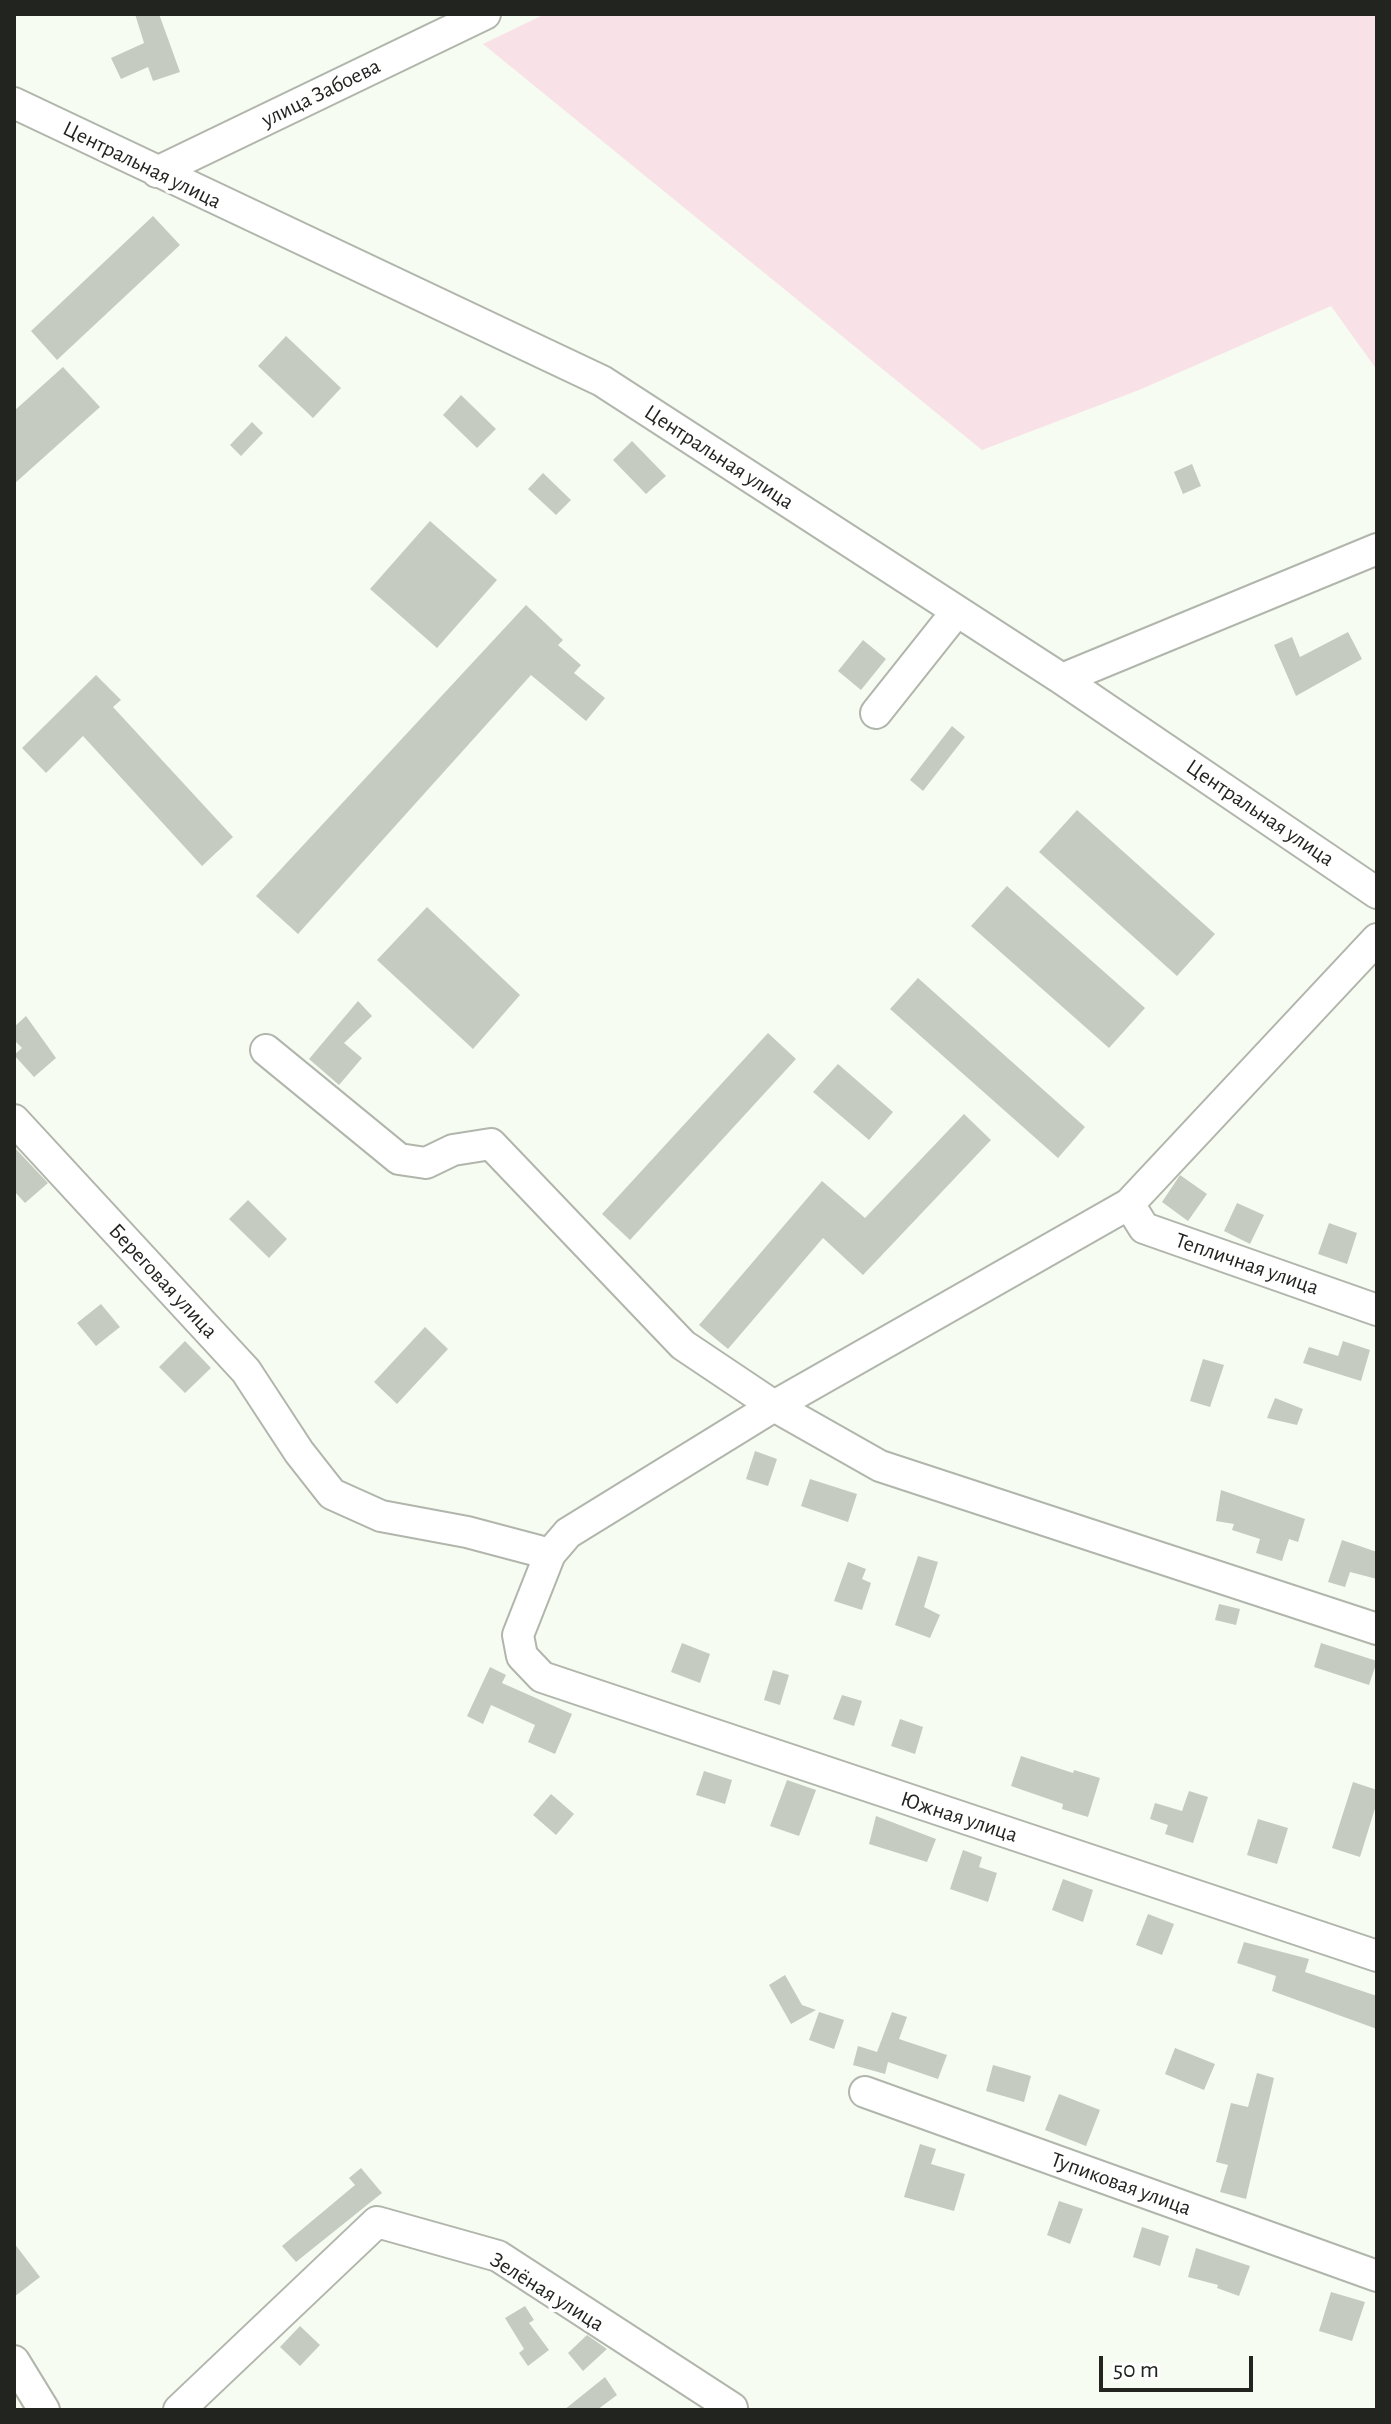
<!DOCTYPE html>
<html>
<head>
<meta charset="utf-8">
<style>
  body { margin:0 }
  #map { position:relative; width:1391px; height:2424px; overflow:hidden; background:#f6fcf1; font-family:"Alegreya Sans",sans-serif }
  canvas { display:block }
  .frame { position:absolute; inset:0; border:16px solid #222420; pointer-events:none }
  .scale { position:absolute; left:1099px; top:2356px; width:154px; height:36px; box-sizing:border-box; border:4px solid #222420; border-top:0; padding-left:10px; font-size:24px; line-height:28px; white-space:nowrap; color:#222420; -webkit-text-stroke:6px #fff; paint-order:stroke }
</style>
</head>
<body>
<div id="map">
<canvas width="1391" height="2424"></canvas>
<div class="frame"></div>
<div class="scale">50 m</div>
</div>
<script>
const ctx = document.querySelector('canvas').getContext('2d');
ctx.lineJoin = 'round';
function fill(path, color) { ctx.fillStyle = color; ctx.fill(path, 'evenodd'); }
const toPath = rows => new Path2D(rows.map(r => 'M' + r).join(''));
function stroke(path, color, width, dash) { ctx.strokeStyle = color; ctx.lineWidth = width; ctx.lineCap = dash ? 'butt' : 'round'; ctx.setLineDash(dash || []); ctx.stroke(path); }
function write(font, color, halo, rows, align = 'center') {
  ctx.font = font + ' "Alegreya Sans",sans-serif'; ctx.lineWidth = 7; ctx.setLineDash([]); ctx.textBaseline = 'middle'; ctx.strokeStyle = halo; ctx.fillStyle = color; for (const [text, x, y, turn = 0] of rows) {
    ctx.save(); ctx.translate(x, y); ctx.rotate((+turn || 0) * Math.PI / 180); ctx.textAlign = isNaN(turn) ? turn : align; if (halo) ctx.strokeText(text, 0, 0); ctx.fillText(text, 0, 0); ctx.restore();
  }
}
fill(toPath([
  [545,14,1377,14,1377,370,1331,306,1139,390,982,450,483,44]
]), '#f9e1e8');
fill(toPath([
  [135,14,159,14,180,72,153,81,148,67,121,79,111,58,144,43],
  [153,216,180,245,57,360,31,331],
  [286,336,341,388,313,418,258,366],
  [63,367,100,407,14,484,14,411],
  [461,395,496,429,477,448,443,415],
  [252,422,263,433,241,456,230,445],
  [632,441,666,476,646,494,613,460],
  [1192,464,1201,486,1183,494,1174,472],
  [543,473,571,500,556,515,528,489],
  [430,521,497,580,437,648,370,589],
  [526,605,563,640,558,645,581,665,574,673,605,698,586,721,531,675,298,934,256,896],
  [1348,632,1362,659,1296,696,1274,645,1292,637,1300,657],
  [863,640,886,659,861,690,838,671],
  [96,675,121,700,113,707,233,837,202,866,83,736,46,773,22,748],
  [952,726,965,737,923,791,910,780],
  [1077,810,1215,934,1177,976,1039,852],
  [1007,886,1145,1008,1109,1048,971,926],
  [427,907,520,995,473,1049,377,960],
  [918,978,1085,1127,1058,1158,890,1009],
  [358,1001,372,1016,344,1043,362,1058,339,1085,309,1059],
  [26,1016,56,1058,34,1077,14,1055,22,1048,14,1040,14,1027],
  [768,1033,796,1059,630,1240,602,1214],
  [838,1064,893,1112,869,1140,813,1092],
  [964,1114,991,1140,863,1275,823,1238,728,1349,699,1325,822,1181,865,1218],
  [14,1147,48,1183,25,1203,14,1191],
  [1180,1175,1207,1194,1188,1221,1162,1202],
  [248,1200,287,1239,269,1258,229,1219],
  [1237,1203,1264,1215,1250,1244,1224,1231],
  [1329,1223,1357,1233,1347,1264,1318,1254],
  [101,1304,120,1327,96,1346,77,1323],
  [425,1327,448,1349,397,1404,374,1382],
  [185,1341,211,1368,185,1393,159,1367],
  [1343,1341,1370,1350,1361,1381,1303,1363,1309,1347,1338,1356],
  [1203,1359,1224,1365,1210,1407,1190,1401],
  [1275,1398,1303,1409,1297,1425,1267,1418],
  [755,1451,777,1459,768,1486,746,1479],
  [810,1479,857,1494,848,1522,801,1506],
  [1221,1490,1305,1519,1298,1542,1289,1539,1282,1561,1256,1553,1260,1539,1232,1530,1234,1524,1216,1521],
  [1342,1540,1377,1552,1377,1579,1350,1572,1345,1587,1328,1582],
  [918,1556,938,1562,924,1607,940,1615,930,1638,895,1625],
  [848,1562,866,1569,862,1579,871,1583,862,1610,834,1601],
  [1219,1604,1240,1609,1236,1625,1215,1620],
  [682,1643,710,1654,700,1683,671,1672],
  [1321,1643,1377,1661,1369,1685,1314,1667],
  [490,1667,506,1675,502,1683,572,1714,555,1754,528,1742,535,1725,491,1705,483,1724,467,1716],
  [773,1670,789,1675,780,1705,764,1700],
  [842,1695,862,1701,854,1726,833,1719],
  [900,1719,923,1727,915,1754,891,1746],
  [1021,1756,1073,1773,1074,1770,1100,1778,1088,1817,1062,1809,1063,1804,1011,1786],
  [704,1771,732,1780,725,1804,696,1795],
  [787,1780,816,1790,799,1836,770,1826],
  [1353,1782,1377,1790,1377,1802,1360,1857,1332,1848],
  [1189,1791,1208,1797,1193,1843,1165,1834,1168,1825,1150,1819,1155,1803,1182,1811],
  [551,1794,574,1814,556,1835,533,1815],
  [876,1816,936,1839,927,1862,869,1844],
  [1258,1819,1288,1828,1277,1864,1247,1855],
  [963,1850,982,1857,979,1867,997,1873,988,1902,950,1889],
  [1063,1879,1093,1890,1083,1922,1052,1910],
  [1148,1914,1174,1924,1162,1955,1136,1945],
  [1244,1942,1309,1959,1305,1972,1377,1996,1377,2029,1272,1991,1276,1976,1237,1963],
  [785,1975,802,2005,816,2010,791,2024,769,1985],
  [819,2012,844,2020,834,2049,809,2040],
  [892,2012,907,2017,899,2039,947,2055,938,2079,888,2062,885,2074,853,2065,858,2046,877,2052],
  [1175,2048,1215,2064,1204,2090,1165,2074],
  [993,2065,1031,2076,1024,2102,986,2091],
  [1257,2073,1274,2078,1246,2199,1220,2192,1228,2165,1216,2162,1231,2103,1248,2107],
  [1059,2094,1100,2110,1086,2146,1045,2130],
  [920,2144,936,2149,931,2164,965,2174,954,2211,904,2197],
  [361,2168,382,2193,296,2262,282,2246,355,2185,349,2178],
  [1059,2201,1083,2209,1070,2244,1047,2235],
  [1142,2227,1169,2236,1160,2266,1133,2257],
  [14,2243,40,2277,14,2297],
  [1196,2248,1250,2266,1239,2296,1217,2288,1218,2285,1188,2277],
  [1331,2292,1365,2302,1352,2341,1319,2331],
  [525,2306,534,2320,529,2323,549,2350,528,2366,519,2353,524,2349,505,2318],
  [300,2326,320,2345,300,2366,280,2347],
  [587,2335,607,2349,583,2371,568,2353],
  [605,2377,617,2395,597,2410,564,2410]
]), '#c5cbc0');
const minor = toPath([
  [14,103,602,381,1062,679,1377,893],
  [157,172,485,14],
  [1062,679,1377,549],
  [876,713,957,611],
  [266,1050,399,1159,426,1163,453,1150,491,1144,683,1345,774,1406,880,1466,1377,1629],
  [14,1120,246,1371,299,1452,332,1494,381,1516,467,1532,550,1554,518,1635,522,1656,542,1677,1377,1956],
  [1129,1204,1144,1228,1377,1310],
  [550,1554,568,1533,774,1406,1129,1204,1377,939],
  [865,2092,1377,2276],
  [14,2361,44,2410],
  [179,2410,377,2222,498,2256,732,2408]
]);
stroke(minor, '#b1b6ac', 34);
stroke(minor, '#fff', 30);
write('22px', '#222420', '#fff', [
  ["улица Забоева",321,93,-26],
  ["Центральная улица",142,165,26],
  ["Центральная улица",719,457,33],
  ["Центральная улица",1260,813,34],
  ["Тепличная улица",1247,1264,19],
  ["Береговая улица",163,1281,47],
  ["Южная улица",959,1817,18],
  ["Тупиковая улица",1121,2184,20],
  ["Зелёная улица",547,2292,32]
]);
</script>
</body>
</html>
